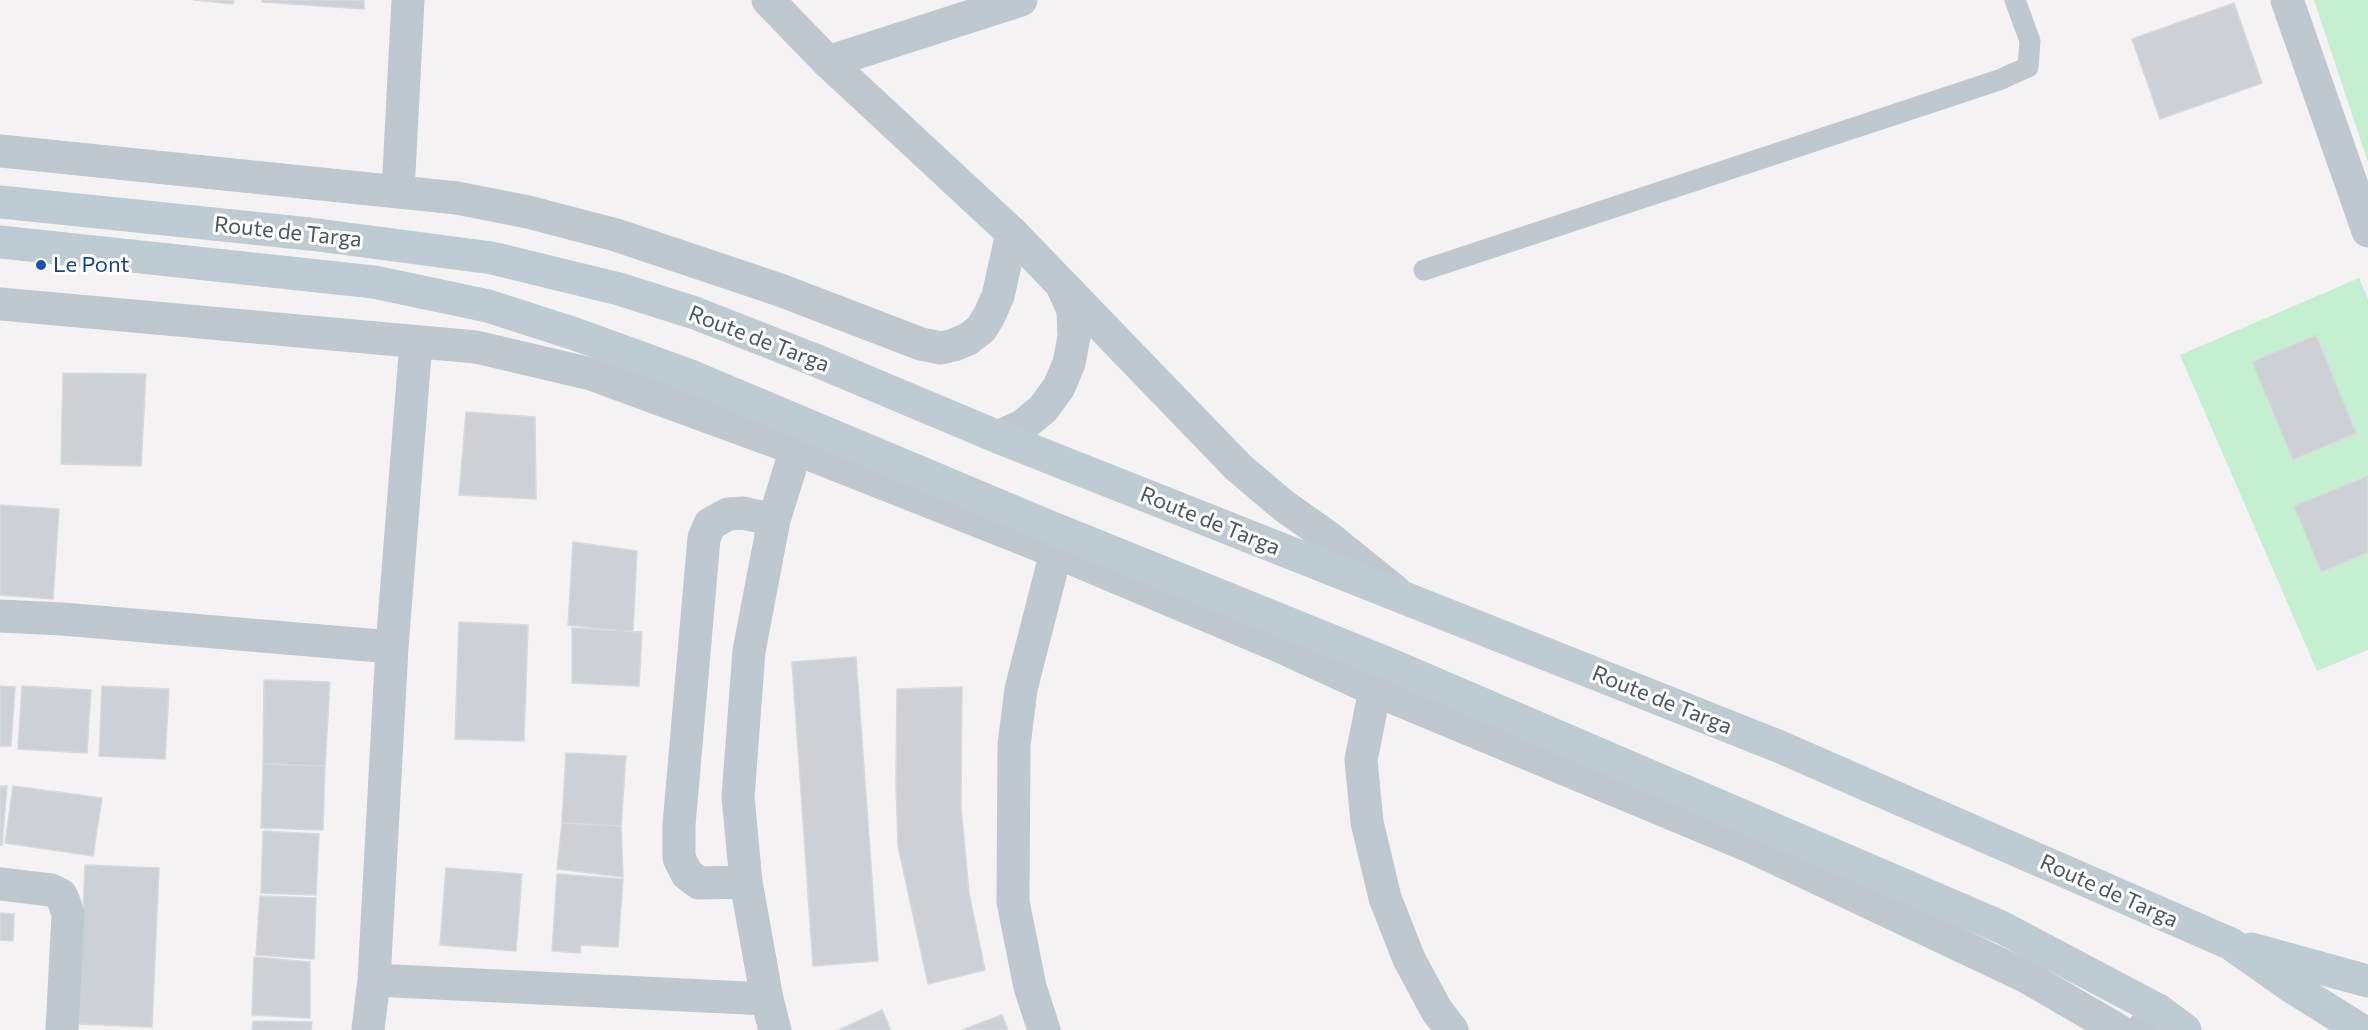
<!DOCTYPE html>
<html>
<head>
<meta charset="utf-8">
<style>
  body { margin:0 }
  canvas { display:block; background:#f4f2f3 }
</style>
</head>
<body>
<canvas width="2368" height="1030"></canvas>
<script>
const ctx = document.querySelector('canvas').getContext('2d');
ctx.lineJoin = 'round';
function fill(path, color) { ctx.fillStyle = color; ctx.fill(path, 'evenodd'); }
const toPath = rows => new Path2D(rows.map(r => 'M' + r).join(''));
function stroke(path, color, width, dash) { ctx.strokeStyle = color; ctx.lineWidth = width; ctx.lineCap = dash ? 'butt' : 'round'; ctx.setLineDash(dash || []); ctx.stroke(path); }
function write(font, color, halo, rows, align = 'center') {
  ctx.font = font + ' Commissioner,sans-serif'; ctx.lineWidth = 6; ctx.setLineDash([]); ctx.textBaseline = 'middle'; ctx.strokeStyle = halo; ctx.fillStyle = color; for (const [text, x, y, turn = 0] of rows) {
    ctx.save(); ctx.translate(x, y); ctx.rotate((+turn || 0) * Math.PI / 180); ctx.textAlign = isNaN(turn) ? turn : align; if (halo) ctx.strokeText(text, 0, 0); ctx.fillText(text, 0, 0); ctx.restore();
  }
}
fill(toPath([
  [2314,0,2368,0,2368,162],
  [2359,278,2368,299,2368,650,2317,671,2180,355]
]), '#c4efd0');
const building = toPath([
  [194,0,234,0,233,4,194,0],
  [262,0,364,0,364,9,262,2,262,0],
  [2234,3,2262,83,2160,119,2132,39,2234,3],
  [2316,335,2356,433,2293,460,2252,362,2316,335],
  [63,373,146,374,141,466,61,464,63,373],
  [466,412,535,417,536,499,459,495,466,412],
  [2368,476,2368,552,2321,572,2294,506,2368,476],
  [0,505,59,509,53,599,0,595,0,505],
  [573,542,637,551,633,632,568,625,573,542],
  [459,622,528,625,524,741,455,739,459,622],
  [572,628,642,632,639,686,572,683,572,628],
  [856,657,878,961,813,966,792,662,856,657],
  [264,680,330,682,325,766,263,764,264,680],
  [0,686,15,687,11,746,0,746,0,686],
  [22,686,91,690,87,753,18,749,22,686],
  [102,686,169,689,165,759,99,756,102,686],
  [962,687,961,806,969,893,985,970,928,984,898,846,896,783,897,689,962,687],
  [566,753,626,756,621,826,562,823,566,753],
  [263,764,325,766,323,830,261,828,263,764],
  [0,786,7,786,2,845,0,845,0,786],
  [13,786,102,798,93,856,5,843,13,786],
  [562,823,621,826,623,877,557,869,562,823],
  [263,831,319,834,316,895,261,893,263,831],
  [85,865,159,868,152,1027,78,1024,85,865],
  [446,868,522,874,516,951,440,945,446,868],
  [557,874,623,879,618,947,581,945,580,953,552,951,557,874],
  [260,896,316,898,314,959,256,955,260,896],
  [0,913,14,914,13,941,0,940,0,913],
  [254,957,310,962,310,1018,252,1015,254,957],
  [882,1010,891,1030,839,1030,882,1010],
  [1002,1015,1008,1030,962,1030,1002,1015],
  [253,1021,312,1022,311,1030,252,1030,253,1021]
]);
fill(building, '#cdd0d4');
stroke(building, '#d7d9dd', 1.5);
stroke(toPath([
  [1424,270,1999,80,2028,67,2030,41,2015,0]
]), '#bec8ce', 21);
stroke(toPath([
  [2287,0,2368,231],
  [828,62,1021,0],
  [0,151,457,198,528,212,616,235,780,290,921,344,941,348,954,345,968,339,981,329,989,316,998,296,1012,233],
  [398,192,408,0],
  [0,304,476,347,591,374,796,449,1056,552,1277,645,1375,690,1754,848,2025,976,2118,1030],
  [0,616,62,619,392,647],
  [1375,690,1361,760,1367,822,1385,898,1409,959,1437,1011,1452,1030],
  [746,882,699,883,687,874,679,858,679,825,704,538,710,524,728,514,743,513,774,520],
  [0,884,51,890,61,895,64,902,68,914,62,1030],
  [374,980,767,999],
  [368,1030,374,980,392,647,416,342],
  [775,1030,767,999,746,882,738,797,749,651,774,520,796,449],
  [1044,1030,1030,987,1013,902,1014,745,1021,689,1056,552],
  [2142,1030,2158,1010]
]), '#bec8ce', 33);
stroke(toPath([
  [768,0,828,62,1012,233,1238,467,1284,506,1328,537,1395,591],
  [998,437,1022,426,1043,409,1059,387,1069,363,1074,337,1073,310,1063,288]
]), '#bec8ce', 33);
stroke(toPath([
  [0,202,310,234,492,258,619,289,695,313,815,360,998,437,1778,746,2231,944,2292,987,2361,1030],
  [0,242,374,282,488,306,575,334,688,375,1045,525,1389,664,2001,927,2158,1010,2185,1030],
  [2251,949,2368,981]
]), '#bfcbd3', 33);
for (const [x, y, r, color] of [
  [41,265,6,"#1a4fb4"]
]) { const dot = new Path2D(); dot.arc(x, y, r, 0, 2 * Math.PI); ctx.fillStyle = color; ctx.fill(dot); stroke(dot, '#fff', 2); }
write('22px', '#4a585f', '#fff', [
  ["Route de Targa",288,232,6],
  ["Route de Targa",759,339,21],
  ["Route de Targa",1210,521,22],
  ["Route de Targa",1662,700,22],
  ["Route de Targa",2109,891,24]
]);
write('22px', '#164399', '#fff', [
  ["Le Pont",53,265]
], 'left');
</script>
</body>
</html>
